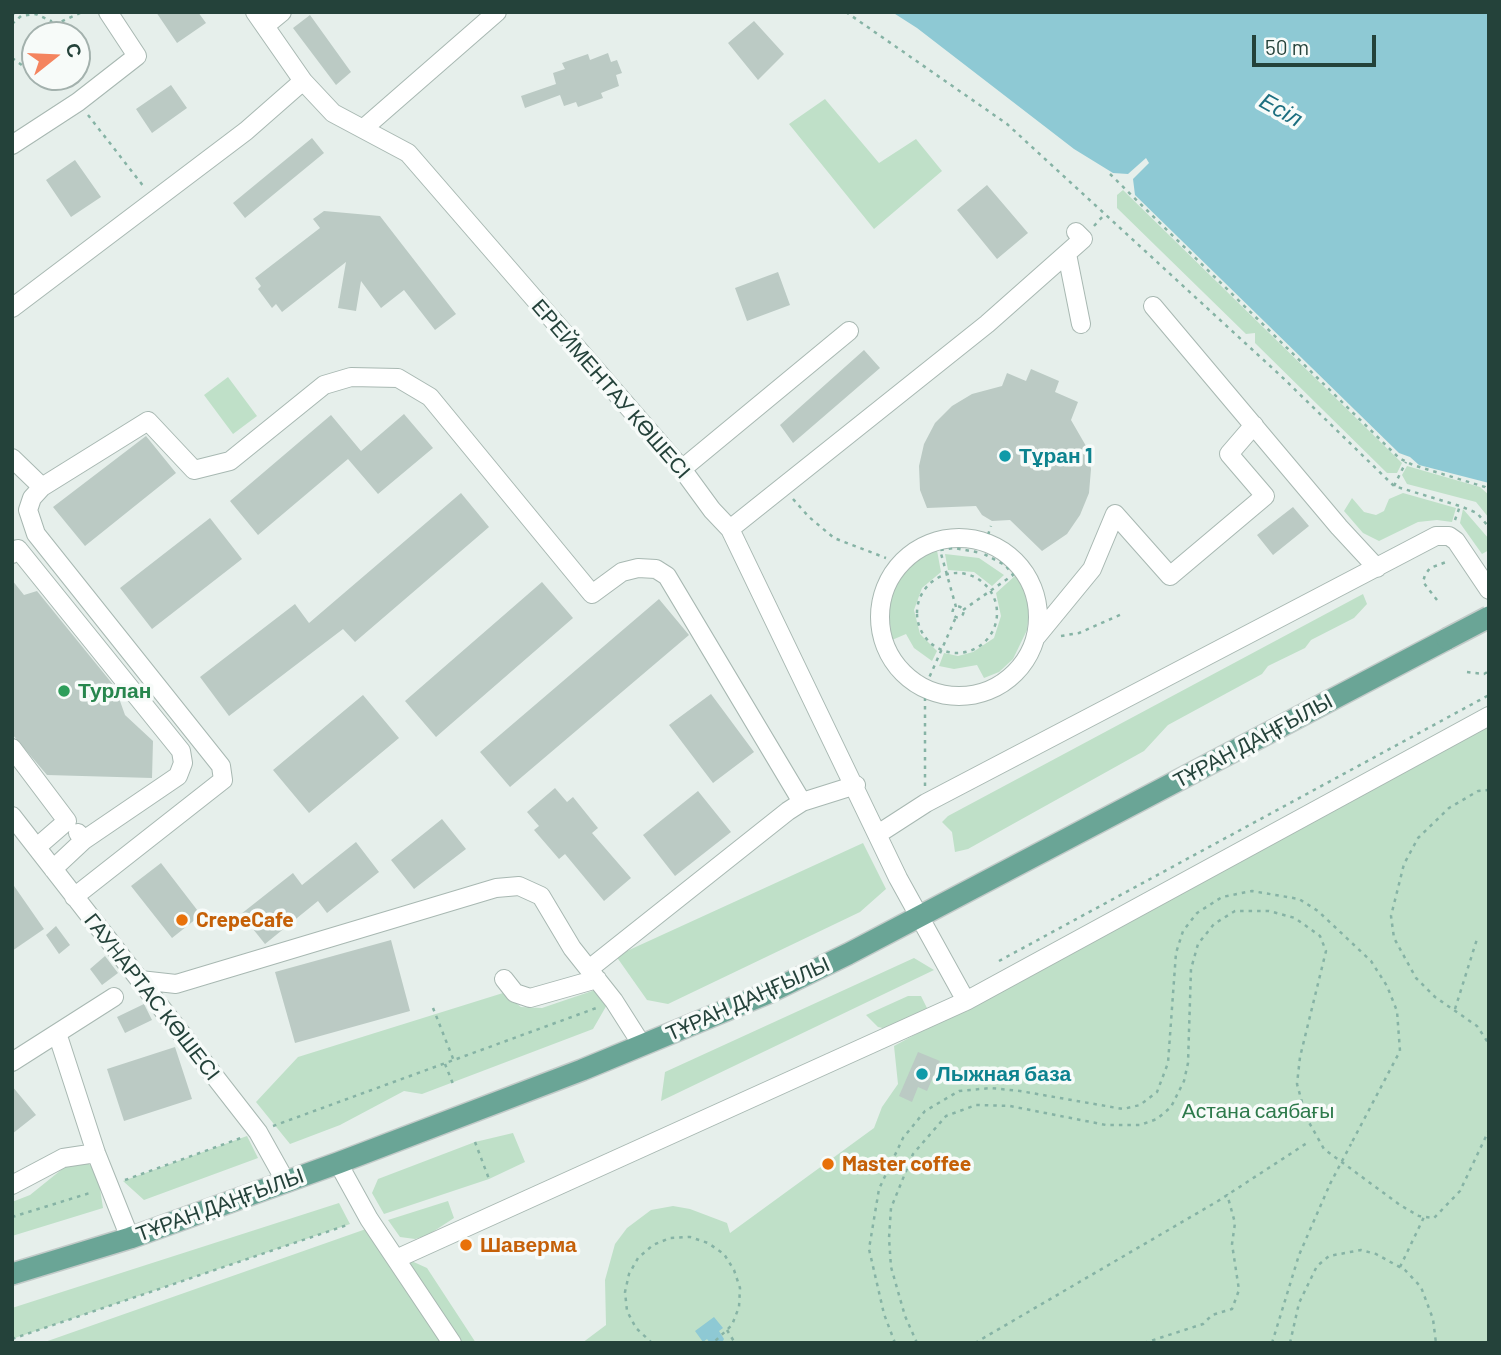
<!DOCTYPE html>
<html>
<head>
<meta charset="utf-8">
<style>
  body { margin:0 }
  #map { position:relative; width:1501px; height:1355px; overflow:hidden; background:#e6efeb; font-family:Barlow,sans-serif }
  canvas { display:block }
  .frame { position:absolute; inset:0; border:14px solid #24423a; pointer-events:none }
  .north { position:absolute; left:21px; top:21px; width:70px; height:70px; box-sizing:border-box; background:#f7fbf9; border:2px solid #a3b1ad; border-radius:50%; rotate:72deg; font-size:19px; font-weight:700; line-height:28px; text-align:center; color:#24423a }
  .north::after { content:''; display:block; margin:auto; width:24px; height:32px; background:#f4845f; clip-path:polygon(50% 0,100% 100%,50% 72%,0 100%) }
  .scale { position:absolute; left:1252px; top:35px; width:124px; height:32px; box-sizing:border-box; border:4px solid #24423a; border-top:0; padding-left:9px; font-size:21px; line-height:24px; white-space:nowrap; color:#24423a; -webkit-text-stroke:5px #f7fbf9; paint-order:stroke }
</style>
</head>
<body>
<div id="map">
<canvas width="1501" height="1355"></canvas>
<div class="frame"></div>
<div class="north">С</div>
<div class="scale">50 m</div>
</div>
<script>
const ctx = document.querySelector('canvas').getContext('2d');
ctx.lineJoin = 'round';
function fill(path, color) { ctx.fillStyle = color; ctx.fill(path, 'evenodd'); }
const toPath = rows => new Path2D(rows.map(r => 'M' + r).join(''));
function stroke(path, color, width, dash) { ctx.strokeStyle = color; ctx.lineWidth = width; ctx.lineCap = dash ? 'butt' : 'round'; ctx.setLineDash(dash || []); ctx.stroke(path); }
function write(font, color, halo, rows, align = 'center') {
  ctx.font = font + ' Barlow,sans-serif'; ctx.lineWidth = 7; ctx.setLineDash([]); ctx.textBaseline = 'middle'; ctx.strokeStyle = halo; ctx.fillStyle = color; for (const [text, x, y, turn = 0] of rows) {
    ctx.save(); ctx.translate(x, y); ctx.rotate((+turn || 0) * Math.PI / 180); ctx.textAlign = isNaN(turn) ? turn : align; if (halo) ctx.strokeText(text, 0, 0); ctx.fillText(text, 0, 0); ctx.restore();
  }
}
fill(toPath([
  [825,99,879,163,916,139,942,171,874,229,789,124],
  [1123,190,1402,463,1397,473,1387,473,1255,343,1255,333,1246,334,1117,208,1117,195],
  [228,377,257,416,233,434,204,395],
  [1407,466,1480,487,1489,495,1489,518,1476,502,1407,484,1402,475],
  [1403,493,1456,508,1452,522,1437,520,1418,522,1379,541,1363,533,1344,511,1352,498,1364,512,1376,515,1384,511,1389,499],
  [1463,509,1489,539,1489,550,1482,554,1460,523],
  [936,545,941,572,922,588,914,610,920,634,937,651,932,661,914,648,906,634,892,640,887,598,894,579,910,560,924,549],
  [945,554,979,558,1004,575,992,586,974,572,948,570],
  [1016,575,1025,591,1029,612,1027,630,1013,659,999,672,984,678,977,665,954,669,939,666,944,653,958,656,973,652,994,638,1001,616,996,593],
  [1363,594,1367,604,1354,618,1311,640,1305,648,1268,666,1262,674,1168,725,1144,751,968,849,955,852,952,832,942,822,948,816],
  [1489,726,1489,1343,582,1343,606,1325,605,1280,615,1244,627,1228,651,1210,673,1206,690,1209,727,1223,730,1233,874,1128,882,1107,898,1084,894,1046],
  [863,843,886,889,860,912,668,1004,647,1000,616,956],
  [914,958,934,970,661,1101,665,1072],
  [595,990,608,1003,593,1029,422,1094,404,1091,340,1125,290,1144,256,1102,298,1057,503,993,521,1007,542,1008],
  [908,996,921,996,928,1010,887,1029,878,1027,866,1015],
  [513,1133,525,1162,489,1179,384,1214,372,1193,378,1179,475,1142],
  [247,1136,258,1158,144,1200,123,1181],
  [82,1160,97,1169,103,1208,12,1236,12,1202,30,1195,66,1166],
  [448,1201,454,1218,428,1235,415,1239,400,1237,388,1220],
  [339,1203,350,1224,12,1339,12,1308],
  [366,1229,376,1245,427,1268,476,1343,42,1343]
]), '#bfe0c8');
fill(toPath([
  [892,12,1489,12,1489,483,1419,465,1410,457,1399,453,1135,195,1133,179,1149,163,1146,158,1128,174,1113,173,1074,149,917,28],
  [714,1317,723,1328,719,1331,724,1339,722,1343,710,1343,707,1339,703,1342,695,1331]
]), '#8ec9d4');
fill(toPath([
  [156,12,198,12,206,23,177,43],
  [310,15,351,72,336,85,293,28],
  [754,21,784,54,758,80,728,43],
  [608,53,611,62,617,60,622,73,616,75,619,86,601,93,603,98,578,107,576,102,564,106,560,95,525,108,521,96,556,84,553,73,565,69,562,63,588,54,590,60],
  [171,85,187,108,152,133,136,109],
  [312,138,324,153,245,218,233,203],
  [75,160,101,197,71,217,46,180],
  [987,185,1028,233,997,259,957,210],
  [324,211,380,216,456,314,435,330,404,290,381,308,361,281,356,311,338,308,346,262,282,312,276,304,272,308,258,289,261,286,255,278,320,228,313,219],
  [778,272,790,305,747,321,735,288],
  [864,350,880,368,793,443,780,425],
  [1031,369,1059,381,1055,392,1078,402,1071,420,1086,446,1091,469,1089,493,1080,515,1067,534,1042,551,1010,520,992,521,982,515,976,506,927,508,920,490,919,466,924,444,935,423,952,406,972,394,1002,386,1007,373,1026,381],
  [404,414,433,448,378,494,348,459,258,535,230,501,331,415,361,451],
  [146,436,176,473,85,546,53,507],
  [461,493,489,527,355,642,343,629,229,716,200,677,295,604,309,623],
  [1293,507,1309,526,1273,555,1257,535],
  [210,518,242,559,152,629,120,588],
  [12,580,24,595,37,591,115,687,125,715,153,741,152,778,47,775,12,734],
  [542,582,573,618,436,737,405,701],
  [659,599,689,635,510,787,480,752],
  [711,694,754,752,713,783,669,725],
  [363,695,399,738,309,813,273,770],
  [555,788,567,802,573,797,598,828,592,833,631,878,604,901,565,854,559,859,534,830,539,826,527,812],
  [698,791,731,832,675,876,643,835],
  [442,819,466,849,414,889,391,860],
  [356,842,379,872,327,913,318,901,265,944,241,914,293,873,302,885],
  [161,863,201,915,172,938,131,886],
  [12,883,44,929,12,951],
  [56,926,70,945,59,954,46,935],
  [391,940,410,1011,295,1043,275,972],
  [105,956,118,973,102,985,90,969],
  [144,1004,152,1020,125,1033,117,1017],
  [175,1047,192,1099,124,1121,107,1069],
  [918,1052,940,1061,927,1091,918,1087,912,1102,899,1096],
  [12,1086,36,1115,12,1134]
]), '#bbcac4');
const minor = toPath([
  [255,12,303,81,333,113,408,153,682,469,712,510,730,529,898,878,966,1001],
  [265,26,282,12],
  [364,128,497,12],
  [12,145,78,102,137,56,108,12],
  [1067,254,1081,324],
  [1153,306,1339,527,1377,568],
  [12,308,246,131,303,81],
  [12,458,42,487,148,421,194,470,230,461,324,385,351,377,398,378,430,397,592,594,622,572,638,568,656,569,667,576,802,802],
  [682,469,849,331],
  [42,487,32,498,28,510,36,534,221,766,223,780,74,897],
  [730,529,987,324,1083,239,1076,232],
  '880 617a79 79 0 1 1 158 0a79 79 0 1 1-158 0Z',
  [12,554,18,549,181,751,183,763,178,776,84,840],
  [1037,636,1092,569,1115,514,1170,576,1265,496,1229,454,1254,425],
  [12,748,67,821,37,847],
  [12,816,258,1132,286,1182],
  [878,834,926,803,1436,536,1449,536,1456,541,1489,590],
  [53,869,84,840,78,833],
  [589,969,788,811,802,802,856,785],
  [504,979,515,993,530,998,597,979],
  [140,980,176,984,496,888,519,886,541,896,572,948,614,1001,642,1045],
  [58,1036,96,1153,130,1238],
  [12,1062,114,997],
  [338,1163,369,1219,452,1343],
  [12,1185,63,1158,96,1153],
  [396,1259,966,1001,1489,716]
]);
const major = toPath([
  [12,1274,130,1238,338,1163,582,1070,768,993,848,954,1447,639]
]);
stroke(minor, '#a8b8b2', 20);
stroke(major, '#c2cac8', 24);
stroke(toPath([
  [12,12,17,19],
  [846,12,1007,124,1281,376,1394,486,1460,506,1477,513,1488,526],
  [12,24,21,16,36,14,51,21,58,35],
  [54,25,82,12],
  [12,58,26,68,35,68],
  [63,77,69,86],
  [88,115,144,187],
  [1110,174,1399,458,1413,465,1485,487,1489,491],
  [1094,226,1104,215],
  [1394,486,1406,462],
  [793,499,809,517,834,538,886,558],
  [1455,520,1460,506],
  '917 613a40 40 0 1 1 80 0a40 40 0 1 1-80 0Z',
  [1437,600,1423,582,1425,575,1430,568,1449,561],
  '952.5 612a5.5 5.5 0 1 1 11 0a5.5 5.5 0 1 1-11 0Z',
  [956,607,940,550,954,548,982,553],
  [963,610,1013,575,1005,565,982,553,991,526],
  [1061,636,1079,633,1122,614],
  [1467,672,1484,674,1489,671],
  [925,786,925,687,956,617],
  [1489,790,1478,791,1449,808,1418,838,1404,864,1391,916,1394,938,1416,978,1435,997,1477,1026,1489,1044],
  [999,961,1489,695],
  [433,1008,454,1061],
  [1455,1009,1477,939],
  [445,1064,453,1084],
  [273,1126,599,1007],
  [475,1142,489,1179],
  [125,1180,241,1138],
  [12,1217,93,1192],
  [1400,1267,1424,1217],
  [727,1330,735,1343],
  [12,1339,350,1224],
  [652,1343,636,1328,627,1311,625,1292,629,1274,638,1258,653,1245,670,1238,690,1237,708,1243,724,1254,734,1270,740,1288,739,1307,732,1325,713,1343],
  [895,1343,884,1314,869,1249,879,1189,903,1138,925,1111,959,1091,991,1088,1020,1091,1123,1109,1140,1105,1157,1092,1168,1063,1176,953,1183,931,1197,913,1222,897,1252,891,1299,899,1318,911,1371,961,1387,986,1397,1011,1400,1051,1351,1144],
  [917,1343,905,1316,891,1267,889,1238,891,1208,913,1154,946,1116,976,1105,1010,1106,1106,1125,1140,1125,1157,1119,1171,1107,1184,1081,1188,1063,1191,969,1198,944,1214,924,1235,911,1269,911,1295,918,1320,936,1326,951,1300,1057,1297,1084,1306,1117,1324,1149,1400,1205,1419,1216,1434,1218,1460,1191,1489,1130],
  [975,1343,1218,1201,1307,1143],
  [1144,1343,1203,1324,1212,1315,1232,1309,1239,1290,1232,1244,1235,1223,1227,1194],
  [1272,1343,1299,1255,1330,1184],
  [1290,1343,1299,1303,1317,1266,1329,1256,1361,1250,1376,1254,1405,1270,1421,1287,1433,1319,1436,1343]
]), '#86b3a5', 2.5, [3.5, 5]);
stroke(minor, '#fff', 18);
stroke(major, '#6aa596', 21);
const majorBridge = toPath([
  [1447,639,1489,617]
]);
stroke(majorBridge, '#c2cac8', 24, []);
stroke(toPath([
  [1330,1184,1351,1144]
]), '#86b3a5', 2.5, [3.5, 5]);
stroke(majorBridge, '#6aa596', 21);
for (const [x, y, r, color] of [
  [1005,456,7,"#0f9aa8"],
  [64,691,7,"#2e9e5b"],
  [182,920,7,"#e8710a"],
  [922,1074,7,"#0f9aa8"],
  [828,1164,7,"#e8710a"],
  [466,1245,7,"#e8710a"]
]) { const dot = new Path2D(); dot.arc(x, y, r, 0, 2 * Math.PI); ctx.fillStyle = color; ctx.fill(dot); stroke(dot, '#f7fbf9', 2.5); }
write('21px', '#24423a', '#f7fbf9', [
  ["ЕРЕЙМЕНТАУ КӨШЕСІ",611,389,49],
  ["ТҰРАН ДАҢҒЫЛЫ",1253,741,-28],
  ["ГАУHАРТАС КӨШЕСІ",152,997,52],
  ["ТҰРАН ДАҢҒЫЛЫ",748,999,-24],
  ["ТҰРАН ДАҢҒЫЛЫ",220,1205,-20]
]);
write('bold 21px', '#0d838f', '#f7fbf9', [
  ["Тұран 1",1019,456],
  ["Лыжная база",936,1074]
], 'left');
write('bold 21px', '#27864d', '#f7fbf9', [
  ["Турлан",78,691]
], 'left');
write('bold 21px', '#c56008', '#f7fbf9', [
  ["CrepeCafe",196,920],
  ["Master coffee",842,1164],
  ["Шаверма",480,1245]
], 'left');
write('21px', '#2d7a4b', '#f7fbf9', [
  ["Астана саябағы",1258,1111]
]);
write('italic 23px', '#1c6f80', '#f7fbf9', [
  ["Есіл",1281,110,29]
]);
</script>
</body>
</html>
